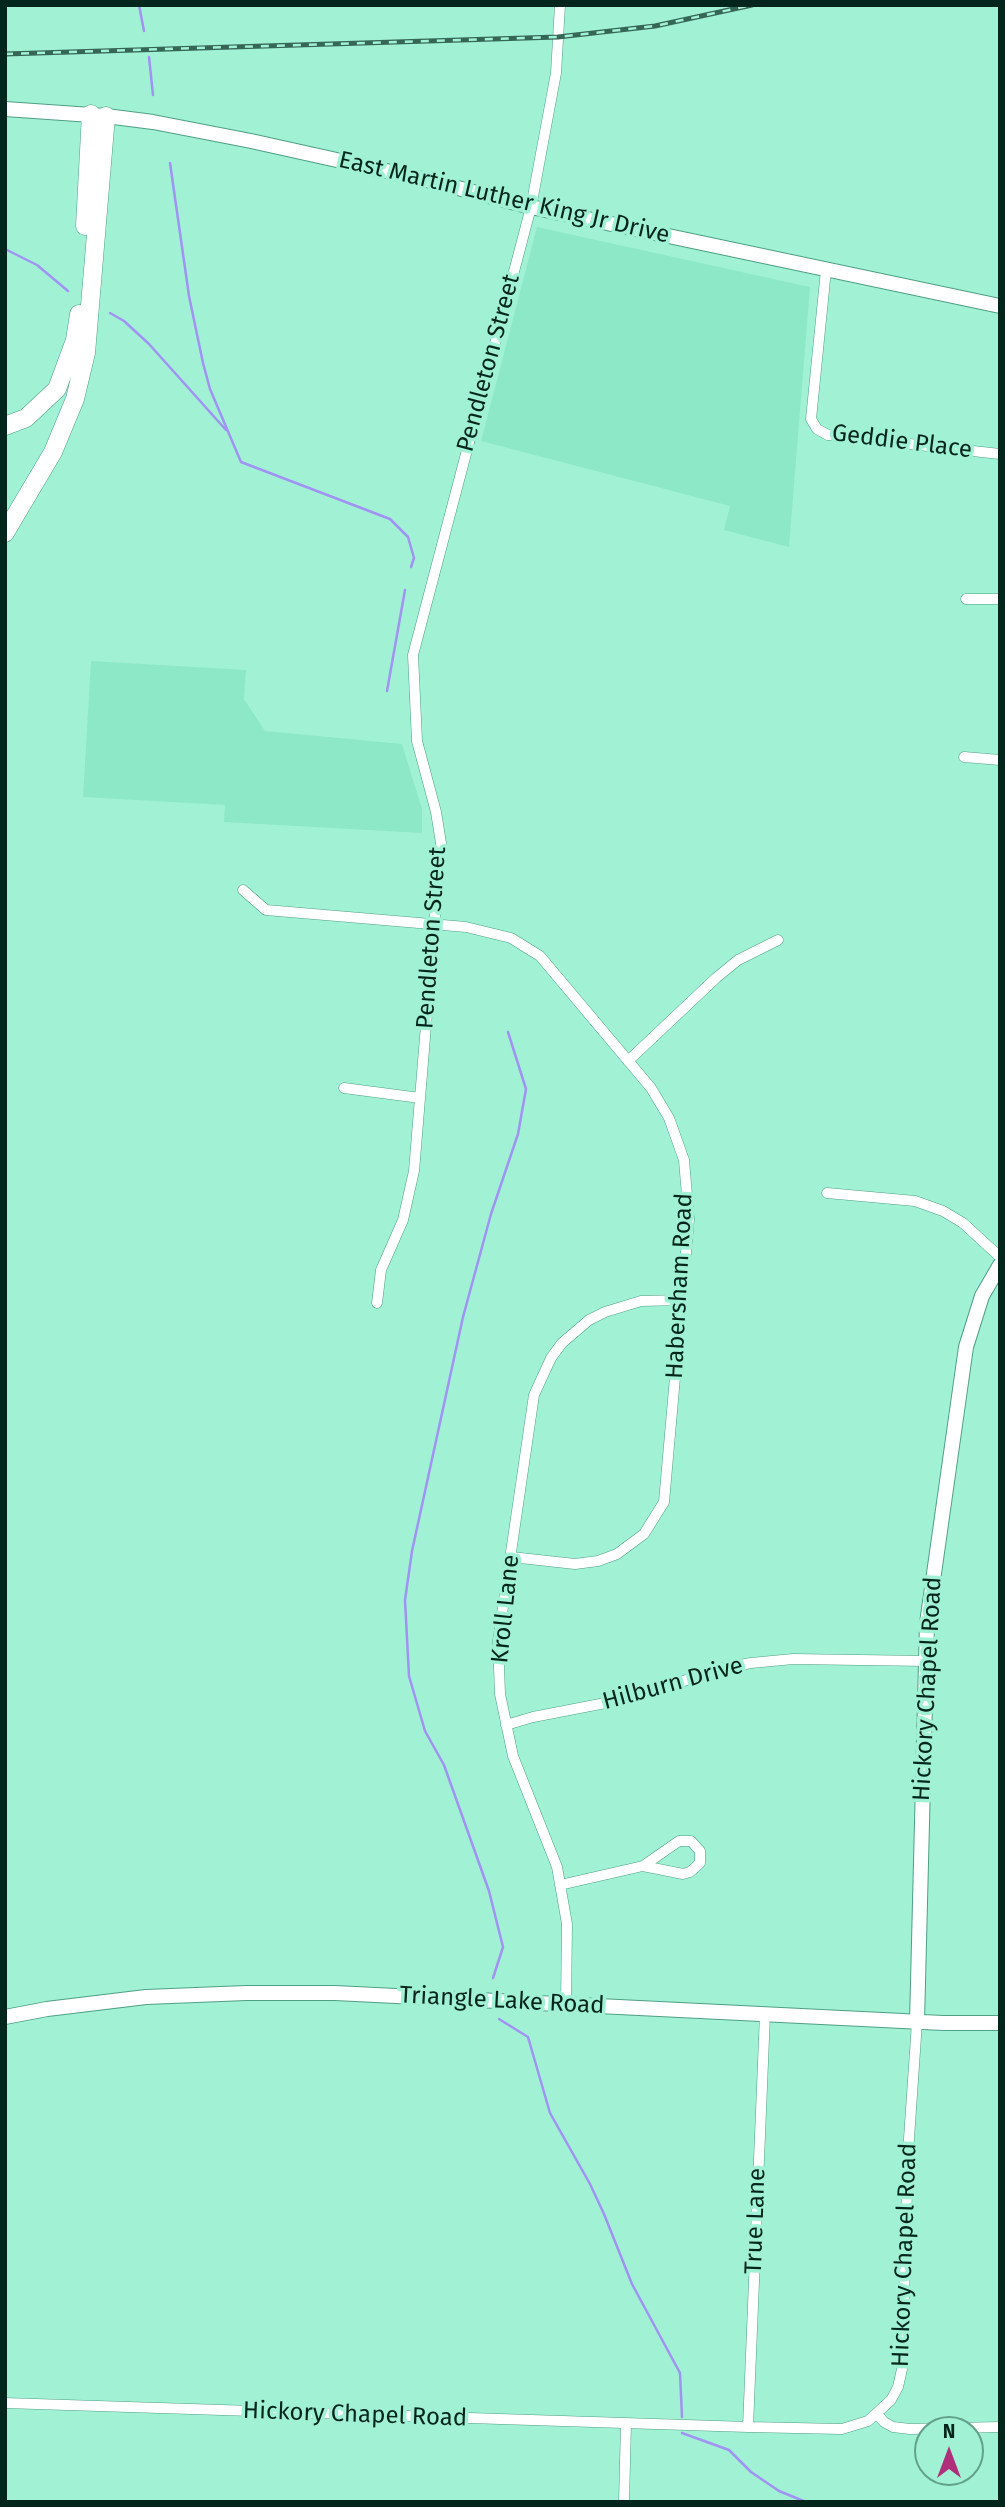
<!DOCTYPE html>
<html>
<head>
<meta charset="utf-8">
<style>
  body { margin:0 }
  #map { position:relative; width:1005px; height:2507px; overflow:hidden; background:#a1f2d4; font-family:"Fira Sans",sans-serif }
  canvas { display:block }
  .frame { position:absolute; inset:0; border:7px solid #03261c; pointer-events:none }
  .north { position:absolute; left:914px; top:2416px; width:70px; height:70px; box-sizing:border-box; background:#a1f2d4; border:2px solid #62a08a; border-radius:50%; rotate:0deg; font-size:19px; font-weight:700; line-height:28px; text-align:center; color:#03261c }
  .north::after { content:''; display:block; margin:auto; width:24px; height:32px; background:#b02f7b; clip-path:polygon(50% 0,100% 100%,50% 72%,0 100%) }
</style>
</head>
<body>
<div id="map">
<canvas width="1005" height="2507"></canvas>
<div class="frame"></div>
<div class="north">N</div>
</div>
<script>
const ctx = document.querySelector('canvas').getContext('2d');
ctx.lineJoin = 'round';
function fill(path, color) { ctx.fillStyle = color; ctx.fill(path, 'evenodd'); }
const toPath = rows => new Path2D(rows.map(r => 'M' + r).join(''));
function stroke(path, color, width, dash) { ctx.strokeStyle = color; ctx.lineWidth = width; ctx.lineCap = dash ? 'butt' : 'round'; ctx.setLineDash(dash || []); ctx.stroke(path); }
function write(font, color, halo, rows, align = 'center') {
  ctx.font = font + ' "Fira Sans",sans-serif'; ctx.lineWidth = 7; ctx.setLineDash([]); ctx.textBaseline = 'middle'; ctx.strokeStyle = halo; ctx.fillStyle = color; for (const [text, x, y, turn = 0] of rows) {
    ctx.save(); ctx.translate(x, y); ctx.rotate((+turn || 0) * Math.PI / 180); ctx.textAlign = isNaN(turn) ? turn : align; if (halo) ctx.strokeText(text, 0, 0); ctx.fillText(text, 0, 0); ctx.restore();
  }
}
fill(toPath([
  [537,227,810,287,789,547,724,530,730,506,481,441],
  [91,661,246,670,244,699,265,731,402,744,422,809,422,833,224,822,225,805,83,797]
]), '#8de8c7');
stroke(toPath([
  [139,5,144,31],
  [149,57,153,95],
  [170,163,189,296,203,363,210,389,241,462,390,519,408,537,414,558,411,567],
  [5,249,37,265,68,291],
  [110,313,124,321,149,344,226,430],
  [387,691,405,590],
  [493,1978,503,1947,489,1891,444,1765,425,1731,409,1676,405,1600,412,1551,463,1317,491,1214,518,1134,526,1089,508,1032],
  [499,2019,528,2037,550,2113,590,2184,604,2214,632,2284,680,2373,682,2417],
  [682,2433,729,2450,751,2472,779,2491,806,2502]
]), '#a193f3', 2.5);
const street = toPath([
  [826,270,811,419,817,429,828,435,1000,454],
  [966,599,1000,599],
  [964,757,1000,760],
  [243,890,266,910,466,927,511,938,540,956,651,1088,669,1118,684,1160,689,1219,664,1502,644,1534,617,1554,598,1561,575,1564,511,1557],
  [628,1061,716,978,738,960,778,940],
  [344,1088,420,1098],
  [827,1193,915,1201,943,1211,963,1223,1000,1257],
  [377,1303,381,1270,403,1220,414,1171,441,843,436,812,417,741,413,655,531,207,556,73,560,5],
  [506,1725,533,1717,621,1700,673,1685,713,1670,751,1663,793,1659,926,1661],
  [560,1885,643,1866,679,1841,691,1841,700,1851,700,1863,690,1872,683,1874,643,1866],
  [566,2005,567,1924,557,1867,513,1756,500,1694,498,1641,534,1395,551,1358,562,1343,589,1320,605,1312,641,1301,682,1300],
  [5,2403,748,2427,842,2429,868,2421,891,2400,898,2387,902,2369,908,2153,917,2022],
  [877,2414,884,2422,893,2427,910,2429,1000,2427],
  [748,2427,765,2014],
  [624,2502,626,2424]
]);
const secondary = toPath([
  [5,109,106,116,153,122,251,141,427,180,531,207,1000,306],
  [5,2017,47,2009,146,1997,246,1993,335,1993,943,2023,1000,2023],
  [917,2022,927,1623,966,1347,982,1296,1000,1265]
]);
const highway = toPath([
  [85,226,91,114],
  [5,426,26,418,57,389,75,340,79,314],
  [5,533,53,452,75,399,86,353,106,116]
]);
stroke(street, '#4f9f84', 11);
stroke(secondary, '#4f9f84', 16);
stroke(highway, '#4f9f84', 19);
stroke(street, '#fff', 10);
stroke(secondary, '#fff', 14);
stroke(highway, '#fff', 18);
const rail = toPath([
  [5,54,558,37,655,26,752,5]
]);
stroke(rail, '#356656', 5);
stroke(rail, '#a1f2d4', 2.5, [8]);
write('24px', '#03261c', '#a1f2d4', [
  ["East Martin Luther King Jr Drive",504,198,13],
  ["Pendleton Street",489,363,-75],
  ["Geddie Place",902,442,7],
  ["Pendleton Street",432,938,-86],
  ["Habersham Road",680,1286,-87],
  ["Kroll Lane",506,1609,-84],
  ["Hilburn Drive",673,1684,-15],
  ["Hickory Chapel Road",928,1689,-87],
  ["Triangle Lake Road",502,2001,3],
  ["True Lane",756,2221,-88],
  ["Hickory Chapel Road",905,2255,-88],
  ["Hickory Chapel Road",355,2415,2]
]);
</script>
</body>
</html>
